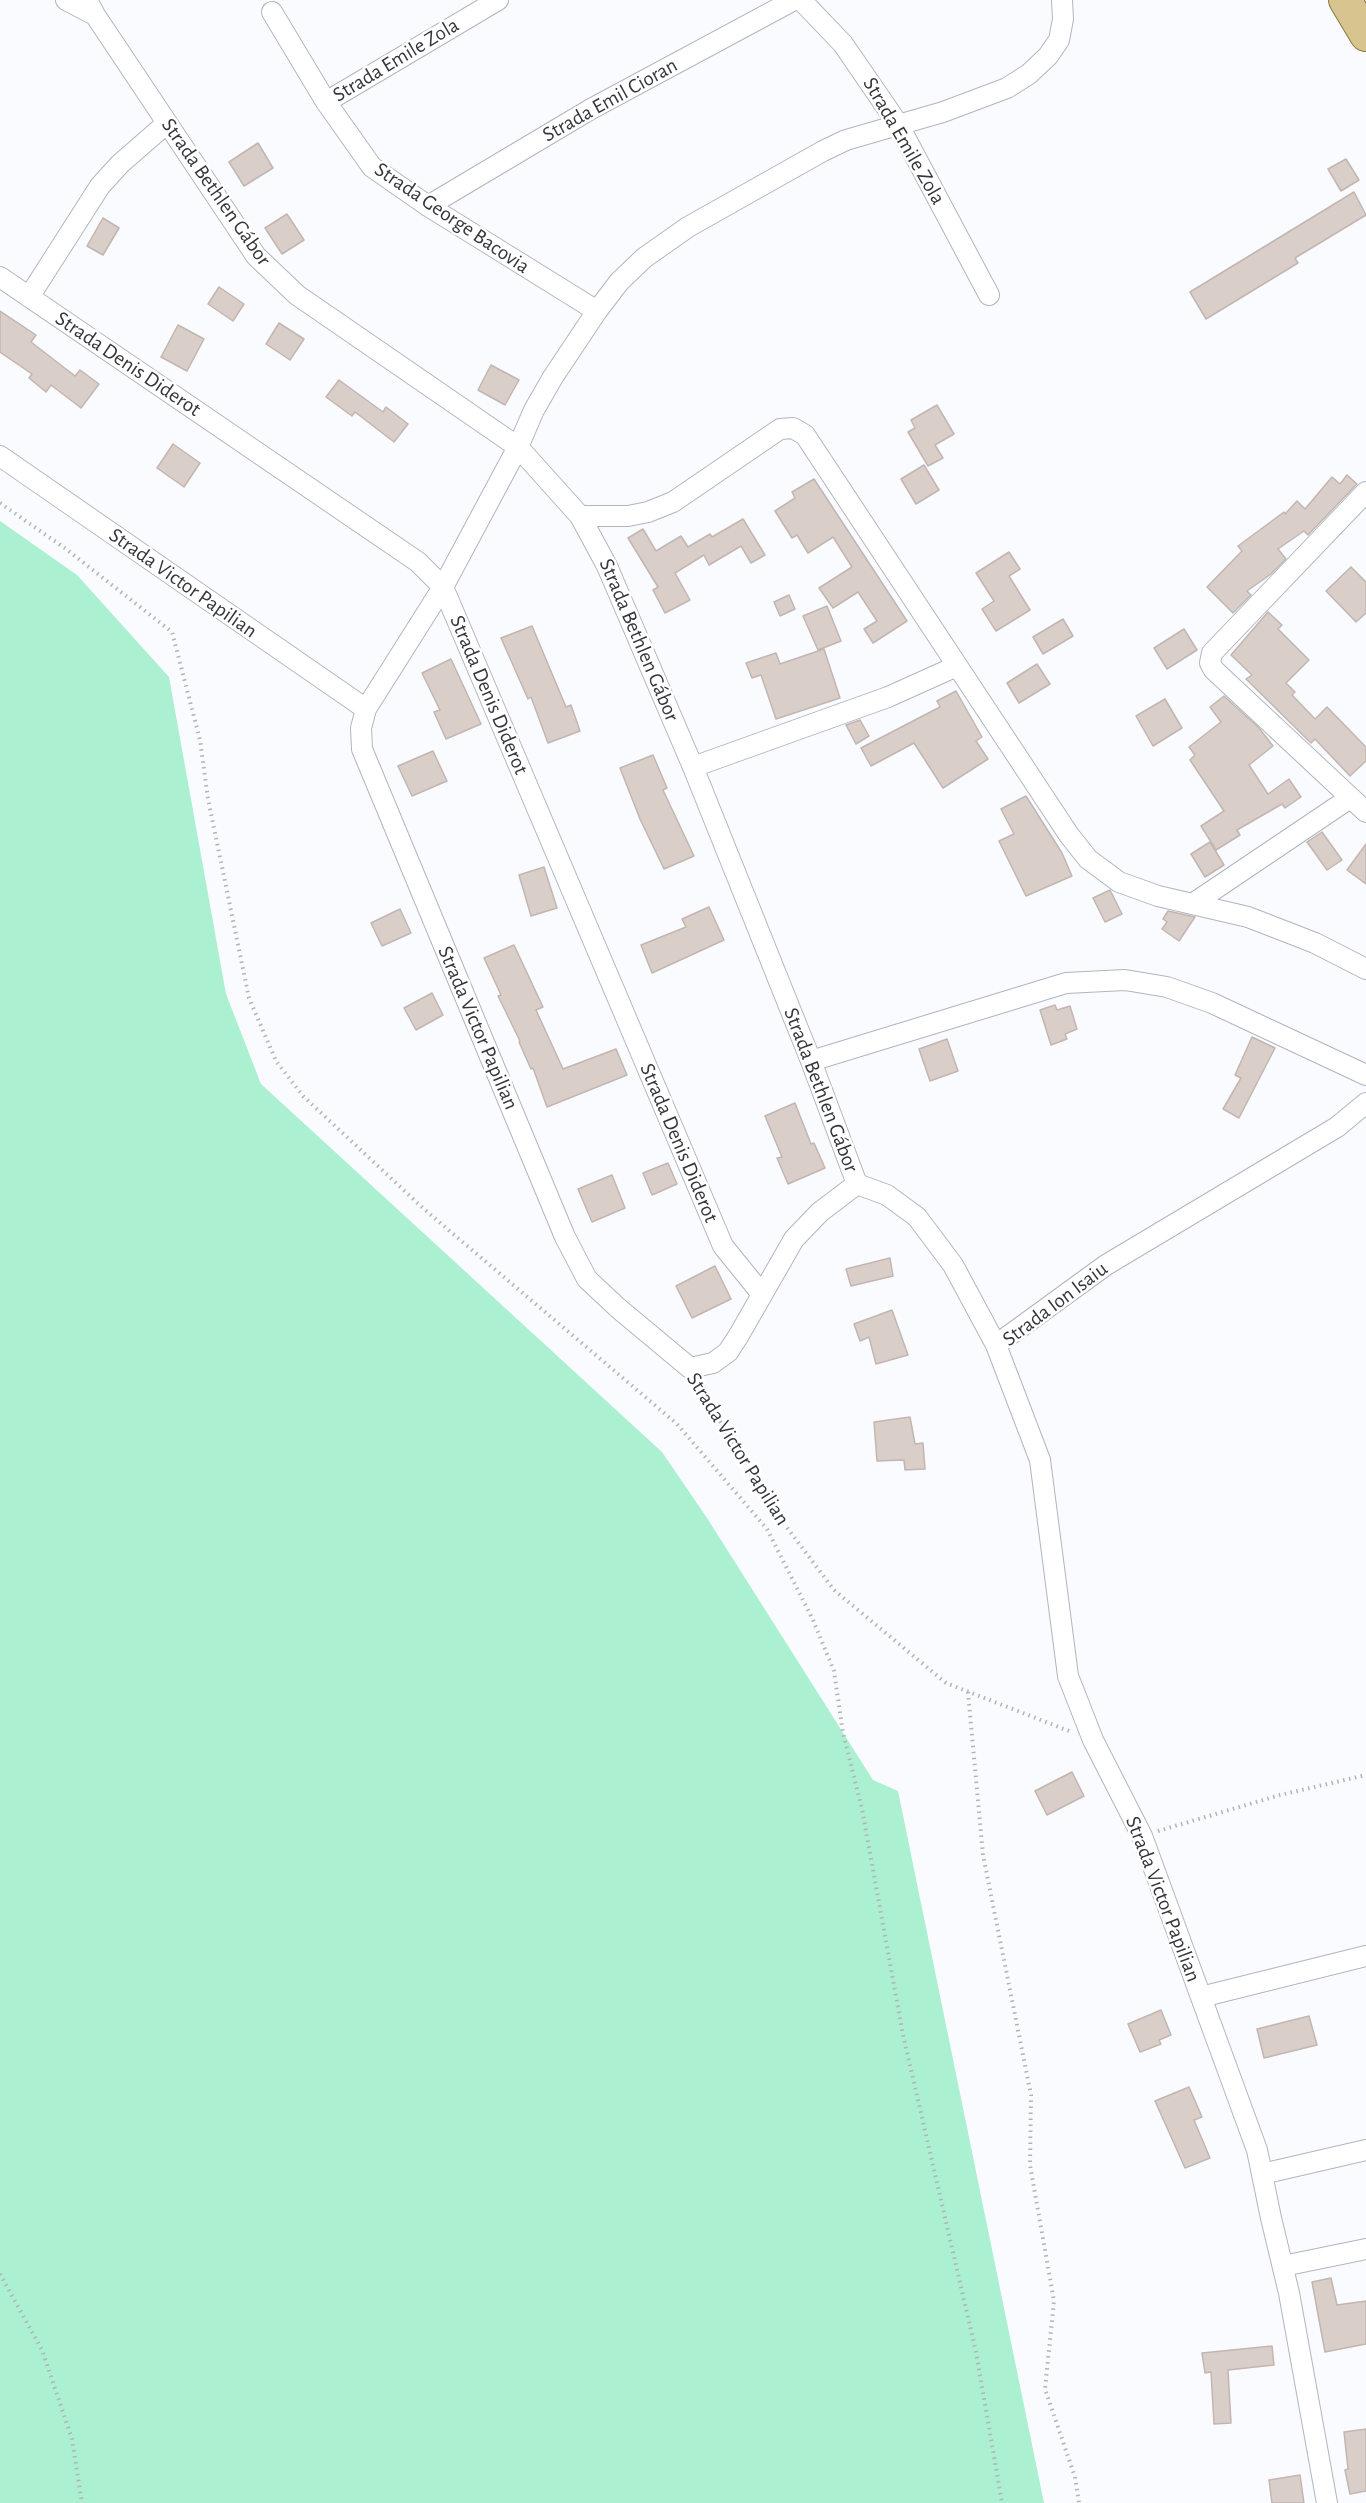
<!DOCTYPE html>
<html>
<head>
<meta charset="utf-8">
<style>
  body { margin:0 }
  canvas { display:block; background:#f9fbff }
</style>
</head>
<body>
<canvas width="1366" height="2503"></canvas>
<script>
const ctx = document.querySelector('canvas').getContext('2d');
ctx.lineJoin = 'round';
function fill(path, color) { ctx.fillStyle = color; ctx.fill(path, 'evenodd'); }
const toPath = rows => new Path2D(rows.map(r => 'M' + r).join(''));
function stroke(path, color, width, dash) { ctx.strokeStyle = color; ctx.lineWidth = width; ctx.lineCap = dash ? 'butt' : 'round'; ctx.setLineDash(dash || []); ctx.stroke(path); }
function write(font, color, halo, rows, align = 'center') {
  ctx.font = font + ' "Alegreya Sans",sans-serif'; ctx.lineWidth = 5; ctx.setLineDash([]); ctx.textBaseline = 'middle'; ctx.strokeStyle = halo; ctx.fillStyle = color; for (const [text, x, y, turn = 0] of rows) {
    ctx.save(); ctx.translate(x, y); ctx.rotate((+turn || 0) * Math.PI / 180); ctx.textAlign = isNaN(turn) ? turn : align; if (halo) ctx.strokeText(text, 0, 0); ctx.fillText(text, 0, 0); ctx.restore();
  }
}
fill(toPath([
  [0,521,77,575,169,677,226,994,261,1084,662,1452,707,1518,873,1780,898,1791,1044,2503,0,2503]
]), '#abf0d1');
const building = toPath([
  [258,143,273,168,244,186,229,162,258,143],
  [1346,159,1359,180,1341,191,1328,169,1346,159],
  [1354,192,1366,215,1295,258,1298,263,1206,319,1190,292,1354,192],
  [287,214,304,240,282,254,265,228,287,214],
  [103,218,119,228,103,255,87,246,103,218],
  [219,287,244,304,233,321,208,304,219,287],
  [0,311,36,335,31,342,75,376,80,370,99,384,81,408,51,385,46,392,29,378,32,374,0,352,0,311],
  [279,323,304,339,290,360,266,344,279,323],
  [178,325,204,339,187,371,161,357,178,325],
  [491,365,519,380,505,405,478,390,491,365],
  [339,380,383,412,386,407,408,424,394,442,355,412,352,416,326,397,339,380],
  [937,405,954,434,935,445,943,458,928,466,908,432,915,428,911,420,937,405],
  [173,444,200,463,184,487,157,468,173,444],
  [924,465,939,490,916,504,901,479,924,465],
  [1347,475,1357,484,1308,535,1304,531,1278,549,1286,559,1271,574,1247,591,1251,595,1233,613,1207,587,1242,551,1238,546,1284,512,1285,514,1297,501,1305,509,1332,477,1340,484,1347,475],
  [814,479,907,621,873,643,864,629,877,621,858,592,833,608,819,588,852,567,833,537,808,553,797,535,792,538,775,511,795,498,792,492,814,479],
  [743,519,765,555,751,563,741,546,709,565,704,555,675,573,690,600,665,613,653,590,658,587,628,538,643,529,656,551,681,536,688,547,710,534,712,537,743,519],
  [1009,552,1020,569,1009,576,1030,610,996,631,982,609,994,601,976,573,1009,552],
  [1351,567,1366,582,1366,613,1356,622,1326,591,1351,567],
  [789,595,795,609,780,616,774,602,789,595],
  [827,606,841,641,818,650,803,616,827,606],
  [1268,612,1282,625,1278,629,1309,660,1286,683,1295,692,1292,695,1315,719,1327,707,1366,747,1366,761,1350,776,1315,739,1311,743,1246,679,1252,675,1231,655,1268,612],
  [1063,619,1073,636,1043,654,1033,637,1063,619],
  [532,626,566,707,571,705,580,731,548,743,531,697,528,699,501,638,532,626],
  [1184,629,1197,650,1167,669,1154,648,1184,629],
  [824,649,840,698,776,719,761,675,752,678,746,663,776,653,780,664,824,649],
  [451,659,481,724,446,739,434,712,440,710,422,673,451,659],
  [1037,664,1050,684,1019,703,1007,683,1037,664],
  [956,691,982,737,976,741,988,759,943,788,914,743,871,766,861,748,940,707,937,701,956,691],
  [1224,696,1259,728,1273,746,1249,765,1268,794,1289,779,1301,797,1285,808,1282,804,1237,830,1240,835,1216,850,1201,826,1224,811,1190,760,1195,755,1189,747,1221,722,1210,707,1224,696],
  [1165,699,1182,728,1153,746,1136,716,1165,699],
  [860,720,869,736,856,744,846,725,860,720],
  [433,751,447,781,412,796,398,766,433,751],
  [653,755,667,788,663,790,694,856,664,869,640,819,620,768,653,755],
  [1026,796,1062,853,1072,876,1026,896,999,841,1014,834,1001,809,1026,796],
  [1322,832,1342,860,1327,870,1307,842,1322,832],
  [1210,842,1224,865,1205,877,1191,854,1210,842],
  [1366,844,1366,884,1347,870,1366,844],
  [544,867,557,908,531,916,519,875,544,867],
  [1110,890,1122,914,1105,922,1093,898,1110,890],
  [709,907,724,940,652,973,641,945,686,927,682,919,709,907],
  [400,909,411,933,382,946,371,923,400,909],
  [1168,911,1195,917,1179,941,1162,929,1167,922,1163,919,1168,911],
  [514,945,543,1007,536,1010,563,1069,616,1049,627,1075,547,1107,533,1068,531,1069,519,1042,520,1041,498,996,501,995,484,958,514,945],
  [432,993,443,1015,416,1030,404,1008,432,993],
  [1055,1005,1057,1010,1070,1006,1077,1029,1065,1034,1067,1039,1051,1045,1040,1010,1055,1005],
  [1252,1037,1275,1048,1239,1118,1223,1109,1241,1078,1235,1075,1252,1037],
  [947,1039,958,1071,930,1081,919,1049,947,1039],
  [795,1103,811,1144,814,1143,825,1168,788,1184,777,1158,782,1157,765,1116,795,1103],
  [668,1163,677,1184,652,1195,643,1173,668,1163],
  [612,1175,625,1208,592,1222,578,1189,612,1175],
  [890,1258,893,1276,851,1286,846,1269,890,1258],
  [715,1266,731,1299,692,1318,676,1286,715,1266],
  [892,1310,908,1355,876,1364,869,1337,860,1341,854,1324,892,1310],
  [910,1417,915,1444,923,1443,925,1469,905,1470,904,1460,877,1461,874,1422,910,1417],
  [1072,1772,1084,1796,1047,1815,1035,1791,1072,1772],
  [1161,2010,1171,2035,1159,2040,1161,2044,1140,2052,1128,2024,1161,2010],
  [1309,2016,1317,2045,1264,2058,1257,2029,1309,2016],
  [1189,2087,1202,2117,1194,2120,1210,2158,1185,2168,1155,2101,1189,2087],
  [1331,2278,1337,2305,1366,2301,1366,2344,1325,2352,1312,2282,1331,2278],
  [1272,2346,1274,2365,1228,2370,1231,2423,1214,2424,1211,2372,1205,2373,1202,2353,1272,2346],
  [1366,2429,1366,2491,1350,2494,1345,2470,1348,2469,1344,2432,1366,2429],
  [1300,2475,1304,2503,1272,2503,1269,2480,1300,2475]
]);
fill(building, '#dacec9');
stroke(building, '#c2b6b2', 1.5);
const minor = toPath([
  [66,0,95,15],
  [87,0,95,15,256,256,297,295,518,447,580,516,607,566,693,767,811,1061,857,1184],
  [801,0,843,44,898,124,989,295],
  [272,12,326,102,372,167,428,206,597,311],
  [326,102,498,0],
  [428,206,591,109,794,0],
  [0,277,418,562,443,587,723,1246,761,1293],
  [29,297,100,186,120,164,167,123],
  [0,456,366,709],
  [1366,492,1212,653,1210,663,1214,670,1366,812],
  [580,516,628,516,648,512,673,502,780,429,793,428,805,435,1069,835,1088,859,1119,882,1158,896,1248,917,1315,943,1366,969],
  [693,767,888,697,957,666],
  [1194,903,1350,798],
  [811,1061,1066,983,1125,980,1167,987,1212,1003,1366,1075],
  [857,1184,820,1212,794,1239,739,1335,728,1352,713,1363,690,1368,618,1308,587,1279,565,1237,362,749,361,728,366,709,443,587,518,447,534,410,553,377,597,311,619,282,644,258,688,227,823,151,846,140,943,112,1007,88,1029,74,1048,56,1059,40,1063,19,1062,0],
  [857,1184,887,1195,917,1217,953,1265,996,1345,1040,1460,1068,1676,1093,1740,1142,1836,1257,2150,1271,2218,1289,2293,1327,2503],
  [996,1345,1106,1265,1337,1127,1366,1103],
  [1201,1997,1366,1956],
  [1262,2174,1366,2150],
  [1283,2266,1366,2249]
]);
const primary = toPath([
  [1345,0,1366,35]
]);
stroke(minor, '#b2b5c0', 22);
stroke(primary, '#8e783f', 34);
stroke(toPath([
  [0,503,66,549,172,632,200,740,208,799,249,998,276,1061,303,1096,425,1210,677,1424,767,1529,813,1620,834,1671,843,1733,862,1809,903,2035,976,2352,1002,2503],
  [699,1385,764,1497,834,1590,946,1683,1069,1731],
  [968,1692,983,1855,1031,2095,1030,2165,1054,2301,1045,2389,1075,2477,1079,2503],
  [1158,1831,1280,1795,1366,1775],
  [0,2274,42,2350,72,2439,82,2503]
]), '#b2b3b7', 4, [1.5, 4.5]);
stroke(minor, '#fff', 20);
stroke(primary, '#d8c48e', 32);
write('21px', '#35363a', '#fff', [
  ["Strada Emile Zola",396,60,-31],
  ["Strada Emil Cioran",610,100,-29],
  ["Strada Emile Zola",904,141,60],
  ["Strada Bethlen Gábor",216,192,55],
  ["Strada George Bacovia",452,218,34],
  ["Strada Denis Diderot",128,364,34],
  ["Strada Victor Papilian",183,583,35],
  ["Strada Bethlen Gábor",639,640,67],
  ["Strada Denis Diderot",489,695,67],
  ["Strada Victor Papilian",478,1028,67],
  ["Strada Bethlen Gábor",821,1090,69],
  ["Strada Denis Diderot",679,1143,67],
  ["Strada Ion Isaiu",1055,1304,-37],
  ["Strada Victor Papilian",738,1449,58],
  ["Strada Victor Papilian",1163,1899,69]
]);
</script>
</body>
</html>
